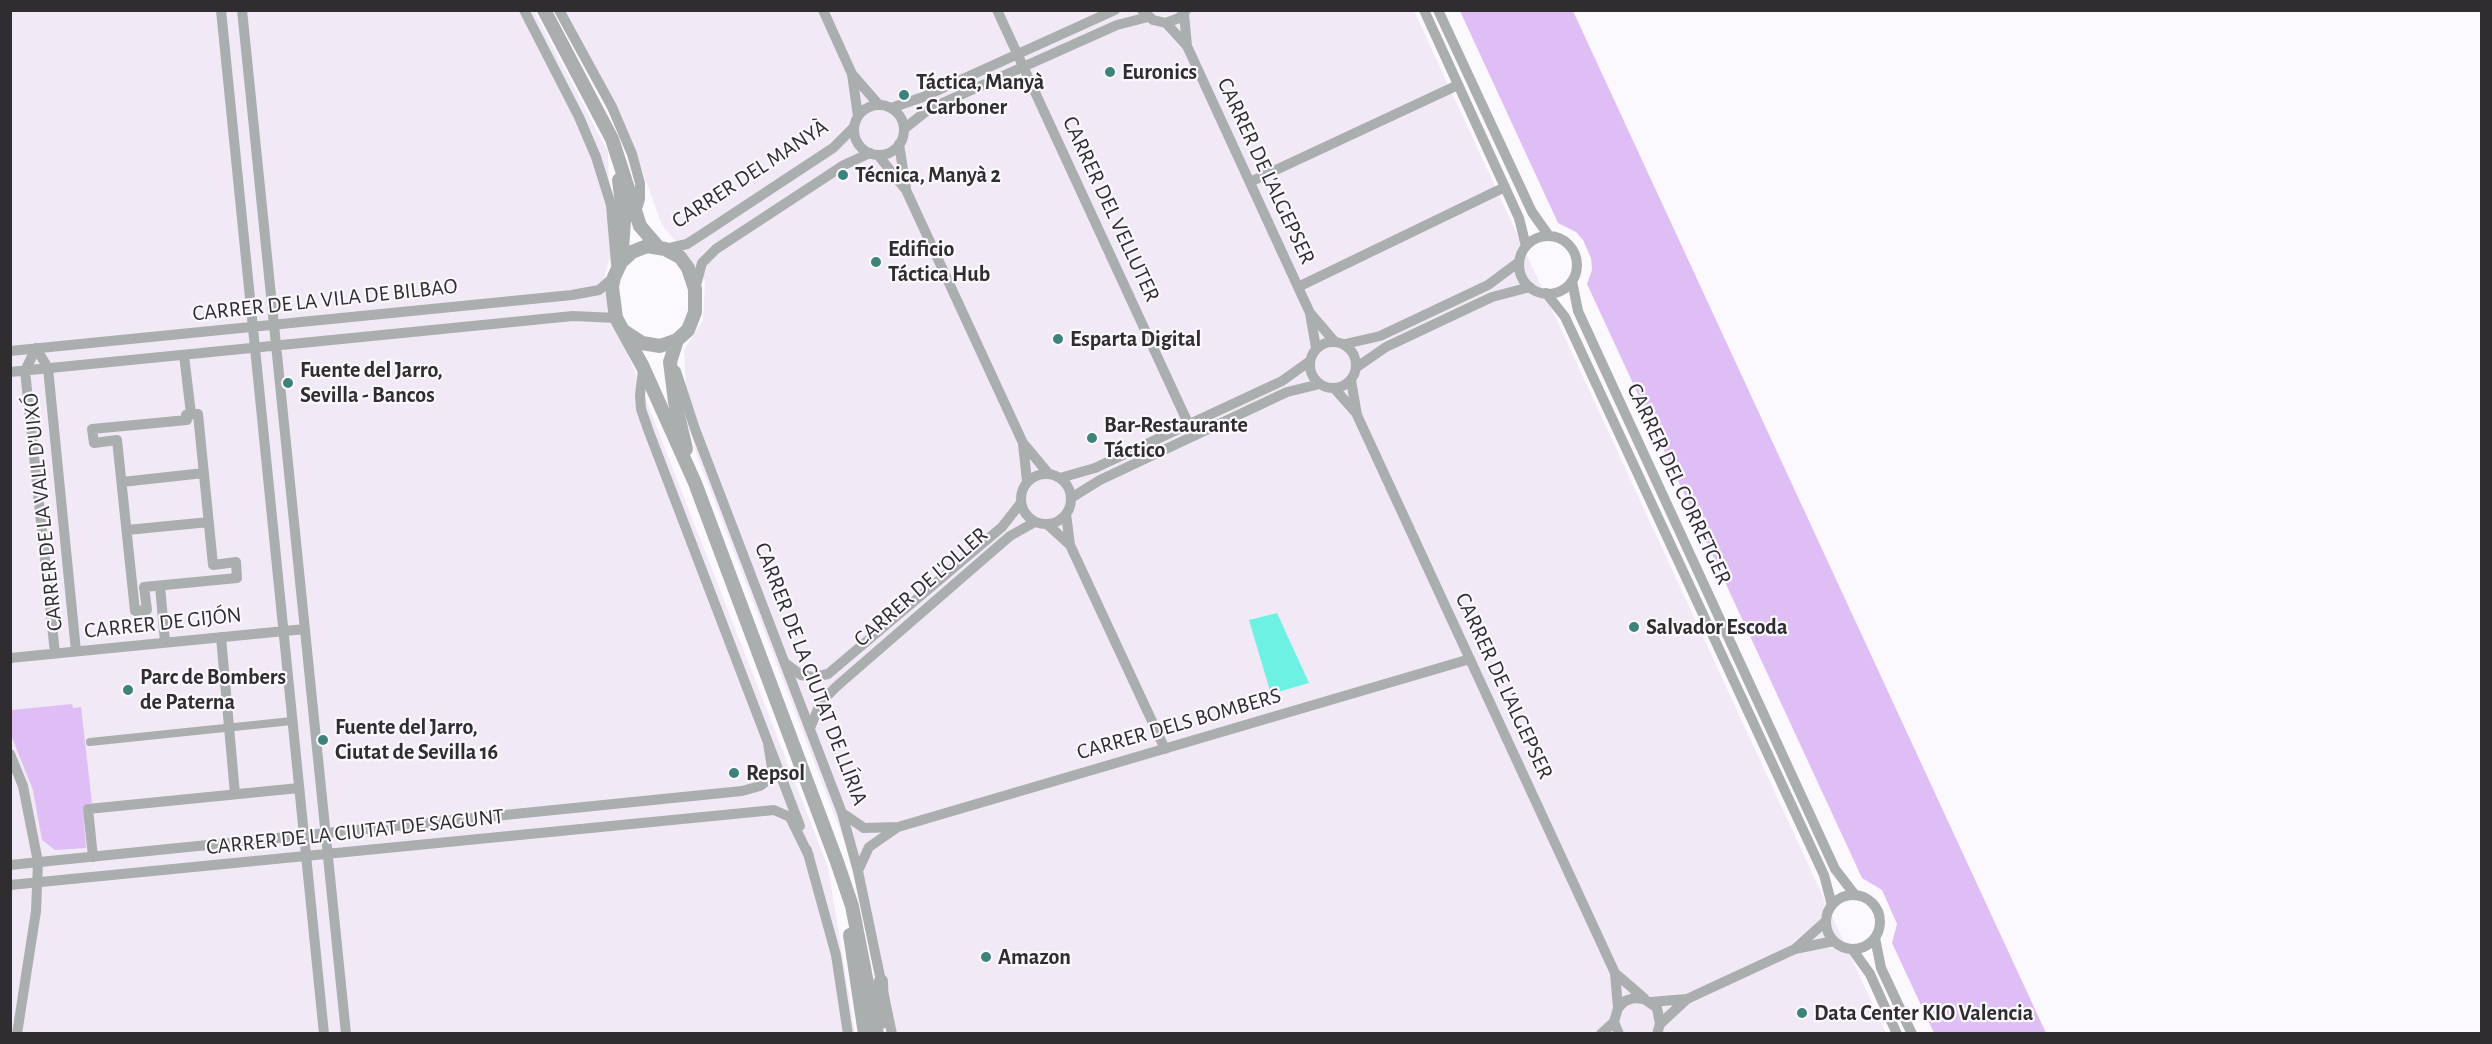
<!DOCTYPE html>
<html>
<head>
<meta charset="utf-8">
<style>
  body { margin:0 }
  #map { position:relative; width:2492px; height:1044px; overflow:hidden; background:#fbf8fe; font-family:"Alegreya Sans",sans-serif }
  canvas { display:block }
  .frame { position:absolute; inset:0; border:12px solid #2f2d30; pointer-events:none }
</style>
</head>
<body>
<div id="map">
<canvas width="2492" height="1044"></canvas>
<div class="frame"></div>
</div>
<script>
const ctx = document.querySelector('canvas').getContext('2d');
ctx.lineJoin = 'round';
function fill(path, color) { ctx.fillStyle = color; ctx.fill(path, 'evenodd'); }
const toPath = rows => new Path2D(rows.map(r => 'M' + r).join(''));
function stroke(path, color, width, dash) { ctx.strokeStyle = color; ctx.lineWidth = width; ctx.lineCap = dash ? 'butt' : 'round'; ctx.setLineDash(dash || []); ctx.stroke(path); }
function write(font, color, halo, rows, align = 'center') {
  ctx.font = font + ' "Alegreya Sans",sans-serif'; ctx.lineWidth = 4.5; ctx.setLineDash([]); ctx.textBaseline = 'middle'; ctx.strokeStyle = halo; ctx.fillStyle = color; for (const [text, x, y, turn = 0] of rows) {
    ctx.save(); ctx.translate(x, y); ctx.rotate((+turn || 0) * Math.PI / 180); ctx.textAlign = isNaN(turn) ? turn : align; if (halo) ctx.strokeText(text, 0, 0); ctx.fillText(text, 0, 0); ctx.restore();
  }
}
fill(toPath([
  [10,11,534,11,608,152,610,256,605,275,610,324,621,336,828,867,855,1033,11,1033],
  [555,11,1414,11,1886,1033,886,1033,874,959,845,843,697,455,688,424,684,350,703,320,705,281,679,245,662,225,640,164]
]), '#f1e9f6');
fill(toPath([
  [1460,11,1573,11,2046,1033,1934,1033,1892,943,1897,924,1882,890,1862,878,1587,284,1592,270,1591,258,1583,240,1576,232,1558,223],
  [72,704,73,708,81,707,92,803,87,804,83,808,86,848,55,850,42,840,33,790,11,735,11,710]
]), '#dfbef6');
fill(toPath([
  [1277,613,1309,683,1271,694,1249,620]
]), '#6cf1e2');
stroke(toPath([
  [90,742,292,721]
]), '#abaeae', 8);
stroke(toPath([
  [221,10,324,1034],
  [242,10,346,1034],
  [524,10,579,117,596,157,611,205,616,264],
  [559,10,612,107,632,154,640,183,640,199,636,212],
  [823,10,852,74,858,116],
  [997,10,1194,436],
  [1142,10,1153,20,1166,23,1179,18,1186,10],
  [1424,10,1519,218,1526,246],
  [1438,10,1532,212,1549,236],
  [1184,14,1187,46],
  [1166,23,1187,46,1310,313,1316,348],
  [852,74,879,105],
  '854 130a25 25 0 1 1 50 0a25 25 0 1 1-50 0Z',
  [891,108,923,97,1115,10],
  [904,129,929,109,1117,25,1148,17],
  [899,144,906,189],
  [878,155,906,190,1023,443,1048,473],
  [1250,182,1458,85],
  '1519 265a29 29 0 1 1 58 0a29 29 0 1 1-58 0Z',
  [665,249,687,244,704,233,833,148,854,127],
  [1572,281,1578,311,1835,869,1855,895],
  [1298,287,1505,187],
  [695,289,702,263,716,249,844,165,870,153],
  [1546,293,1565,317,1824,875,1832,905],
  [1311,314,1334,341],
  '1310 365a23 23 0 1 1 46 0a23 23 0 1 1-46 0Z',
  [1345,344,1380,336,1488,285,1519,262],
  [36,348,48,368,76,651],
  [10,351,572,295,599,290,614,277],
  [184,355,191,414],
  [1357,367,1386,347,1492,297,1530,287],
  [643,370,640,395,641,409,649,432,800,826],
  [25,371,55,653],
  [25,371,36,348],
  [676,371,695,429,842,813,858,871,892,1034],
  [10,372,573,316,616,318],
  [1351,380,1357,415,1615,973,1618,1008],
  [1334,388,1357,414],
  [198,414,213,565,236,562,237,578,144,587,147,610,135,611,117,440,94,443,92,429,187,420,186,415,198,414],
  [1023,444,1027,481],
  '1021 499a25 25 0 1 1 50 0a25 25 0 1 1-50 0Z',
  [1060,478,1095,468,1282,381,1310,361],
  [122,482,204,473],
  [1071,498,1100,480,1287,392,1320,384],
  [1066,514,1070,545,1165,749],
  [1047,524,1070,545],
  [127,530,209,522],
  [160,586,165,642],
  [221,637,235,794],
  [10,658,305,629],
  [785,663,801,675,813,677,828,674,1002,527,1020,504],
  [810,728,821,702,837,686,1010,536,1035,522],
  [10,754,23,786,38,862,36,911,17,1034],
  [842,813,864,828,898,827,1470,659],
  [807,850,836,955,848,1034],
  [93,857,88,809,299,788],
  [10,865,742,791,760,786,768,780,772,768,768,743],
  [858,871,869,847,898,827],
  [10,885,774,810,790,817,809,856],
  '1826 922a27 27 0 1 1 54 0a27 27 0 1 1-54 0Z',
  [1875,938,1881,968,1912,1034],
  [1795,949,1826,921],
  [1852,949,1870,974,1897,1034],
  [1615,973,1644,998],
  [1651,1002,1687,999],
  [1660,1024,1687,999,1795,949,1834,941],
  [1601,1034,1614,1022],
  [1619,1034,1614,1022,1618,1008,1625,1001,1634,998,1644,999,1657,1008,1660,1024,1657,1034]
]), '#abaeae', 10);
stroke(toPath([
  [544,10,612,139,640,226,659,248],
  [619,180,624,221,621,262],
  [625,332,642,343,660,346,677,340,688,330,695,312,695,289,688,268,680,257,665,249,647,246,632,252,621,262,614,277,612,287,616,318,643,367,695,483,837,862,852,906,877,1034],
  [677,340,670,362,675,402,686,449],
  [850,935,865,1034],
  [881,981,882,1022]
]), '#abaeae', 14);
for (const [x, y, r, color] of [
  [1110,72,6,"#3d837b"],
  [904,95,6,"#3d837b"],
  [843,175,6,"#3d837b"],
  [876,262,6,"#3d837b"],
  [1058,339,6,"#3d837b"],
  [288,383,6,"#3d837b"],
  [1092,438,6,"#3d837b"],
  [1634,627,6,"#3d837b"],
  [128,690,6,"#3d837b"],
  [323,740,6,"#3d837b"],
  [734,773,6,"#3d837b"],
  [986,957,6,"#3d837b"],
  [1802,1013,6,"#3d837b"]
]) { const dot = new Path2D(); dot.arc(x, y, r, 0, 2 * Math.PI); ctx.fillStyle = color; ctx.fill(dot); stroke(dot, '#fbf8fe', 2); }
write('bold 22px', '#2f2d30', '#fbf8fe', [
  ["Euronics",1122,72],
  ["Táctica, Manyà",916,82],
  ["- Carboner",916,107],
  ["Técnica, Manyà 2",855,175],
  ["Edificio",888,249],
  ["Táctica Hub",888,274],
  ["Esparta Digital",1070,339],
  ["Fuente del Jarro,",300,370],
  ["Sevilla - Bancos",300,395],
  ["Bar-Restaurante",1104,425],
  ["Táctico",1104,450],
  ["Salvador Escoda",1646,627],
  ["Parc de Bombers",140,677],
  ["de Paterna",140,702],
  ["Fuente del Jarro,",335,727],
  ["Ciutat de Sevilla 16",335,752],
  ["Repsol",746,773],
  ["Amazon",998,957],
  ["Data Center KIO Valencia",1814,1013]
], 'left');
write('22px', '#2f2d30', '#fbf8fe', [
  ["CARRER DE L'ALGEPSER",1266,171,65],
  ["CARRER DEL MANYÀ",750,174,-33],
  ["CARRER DEL VELLUTER",1111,209,65],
  ["CARRER DE LA VILA DE BILBAO",325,300,-6],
  ["CARRER DEL CORRETGER",1679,484,65],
  ["CARRER DE LA VALL D'UIXÓ",43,512,-96],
  ["CARRER DE L'OLLER",921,587,-41],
  ["CARRER DE GIJÓN",163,623,-6],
  ["CARRER DE LA CIUTAT DE LLÍRIA",811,674,69],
  ["CARRER DE L'ALGEPSER",1504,686,65],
  ["CARRER DELS BOMBERS",1179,724,-16],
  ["CARRER DE LA CIUTAT DE SAGUNT",355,832,-6]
]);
</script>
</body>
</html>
